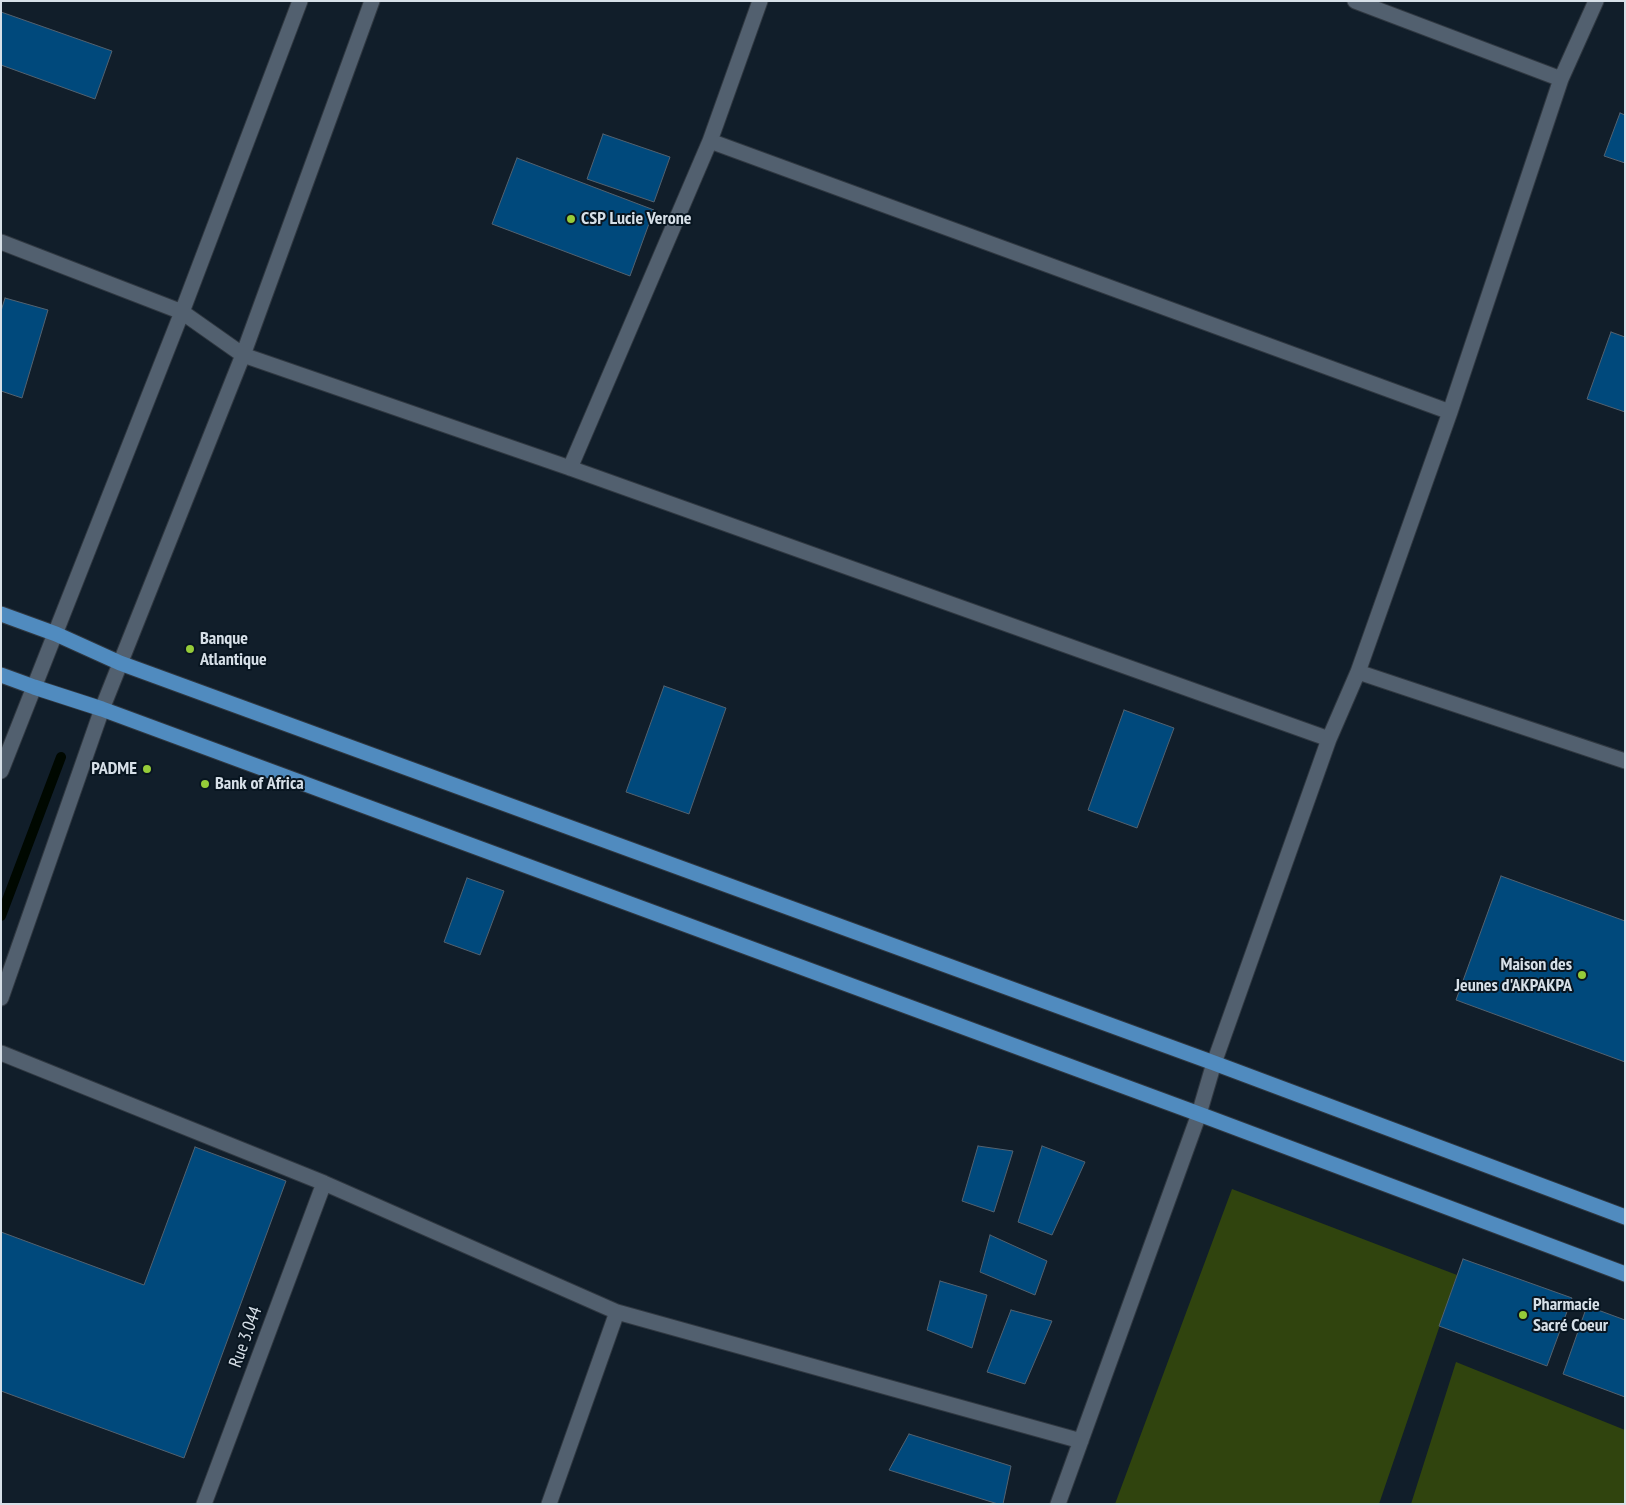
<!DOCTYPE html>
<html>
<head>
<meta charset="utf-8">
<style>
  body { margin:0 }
  #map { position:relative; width:1626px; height:1505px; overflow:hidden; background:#111e2a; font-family:"PT Sans Narrow",sans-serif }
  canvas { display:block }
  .frame { position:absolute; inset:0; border:2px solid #d7e0e8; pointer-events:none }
</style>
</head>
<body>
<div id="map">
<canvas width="1626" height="1505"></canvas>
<div class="frame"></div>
</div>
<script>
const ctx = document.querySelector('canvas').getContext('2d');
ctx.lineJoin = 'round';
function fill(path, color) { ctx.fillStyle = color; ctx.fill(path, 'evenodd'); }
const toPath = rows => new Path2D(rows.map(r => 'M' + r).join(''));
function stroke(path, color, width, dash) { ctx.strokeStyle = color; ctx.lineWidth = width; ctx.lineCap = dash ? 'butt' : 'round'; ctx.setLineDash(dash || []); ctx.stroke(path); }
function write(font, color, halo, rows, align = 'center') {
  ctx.font = font + ' "PT Sans Narrow",sans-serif'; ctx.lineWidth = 4; ctx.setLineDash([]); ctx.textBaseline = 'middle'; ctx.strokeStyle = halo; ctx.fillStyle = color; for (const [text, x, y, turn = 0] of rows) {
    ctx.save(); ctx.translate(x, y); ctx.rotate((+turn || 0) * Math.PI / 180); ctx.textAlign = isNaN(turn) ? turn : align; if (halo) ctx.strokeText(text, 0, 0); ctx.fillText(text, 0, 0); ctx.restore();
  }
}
fill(toPath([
  [1232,1189,1457,1275,1379,1504,1115,1504],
  [1456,1362,1625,1430,1625,1504,1411,1504]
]), '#30440e');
stroke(toPath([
  [1,916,61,757]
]), '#000800', 10);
const building = toPath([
  [1,12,112,51,95,99,1,65,1,12],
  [1620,113,1625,115,1625,163,1604,156,1620,113],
  [603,134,670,157,654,202,587,179,603,134],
  [517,158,654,210,630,276,492,224,517,158],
  [5,298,48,310,22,398,1,391,1,311,5,298],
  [1611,332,1625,337,1625,412,1587,399,1611,332],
  [664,686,726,708,689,814,626,792,664,686],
  [1124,710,1174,728,1137,828,1088,810,1124,710],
  [1501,876,1625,921,1625,1062,1456,1000,1501,876],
  [467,878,504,891,480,955,444,942,467,878],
  [978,1146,1013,1151,994,1212,962,1201,978,1146],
  [1042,1146,1085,1162,1052,1235,1018,1222,1042,1146],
  [195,1147,286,1181,184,1458,1,1391,1,1232,144,1285,195,1147],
  [990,1235,1047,1261,1035,1295,980,1272,990,1235],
  [1463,1259,1572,1298,1547,1366,1439,1326,1463,1259],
  [940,1281,987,1295,972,1348,927,1330,940,1281],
  [1587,1306,1625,1320,1625,1397,1563,1374,1587,1306],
  [1011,1310,1052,1321,1025,1384,987,1372,1011,1310],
  [909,1434,1011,1466,1003,1504,998,1504,889,1470,909,1434]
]);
fill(building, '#00497c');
stroke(building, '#536270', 1);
const minor = toPath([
  [1355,1,1561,79],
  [710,141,1450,412],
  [1,242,182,312,243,355,570,468,1329,739],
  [570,468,710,141,760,1],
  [1358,672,1625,761],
  [1,771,182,312,300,1],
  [1,998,102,709,243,355,372,1],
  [1,1053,324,1183,617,1312,1081,1441],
  [204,1504,324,1183],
  [549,1504,617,1312],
  [1058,1504,1199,1114,1214,1063,1329,739,1358,672,1450,412,1561,79,1596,1]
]);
const major = toPath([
  [1,614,56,634,120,663,1214,1063,1625,1217],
  [1,675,34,687,102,709,1199,1114,1625,1274]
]);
stroke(minor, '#303841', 17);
stroke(major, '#303841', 17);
stroke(minor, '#52606f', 15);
stroke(major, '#508bbf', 15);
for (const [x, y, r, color] of [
  [571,219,5,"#96cc39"],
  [190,649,5,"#96cc39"],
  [147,769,5,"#96cc39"],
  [205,784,5,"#96cc39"],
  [1582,975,5,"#96cc39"],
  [1523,1315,5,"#96cc39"]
]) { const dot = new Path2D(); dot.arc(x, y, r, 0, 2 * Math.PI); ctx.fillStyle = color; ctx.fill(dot); stroke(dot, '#081520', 2); }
write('bold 18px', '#d7e0e8', '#081520', [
  ["CSP Lucie Verone",581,219],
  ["Banque",200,639],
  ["Atlantique",200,660],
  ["PADME",137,769,"right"],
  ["Bank of Africa",215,784],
  ["Maison des",1572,965,"right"],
  ["Jeunes d'AKPAKPA",1572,986,"right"],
  ["Pharmacie",1533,1305],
  ["Sacré Coeur",1533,1326]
], 'left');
write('18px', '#d7e0e8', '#081520', [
  ["Rue 3.044",246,1337,-70]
]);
</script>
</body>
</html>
